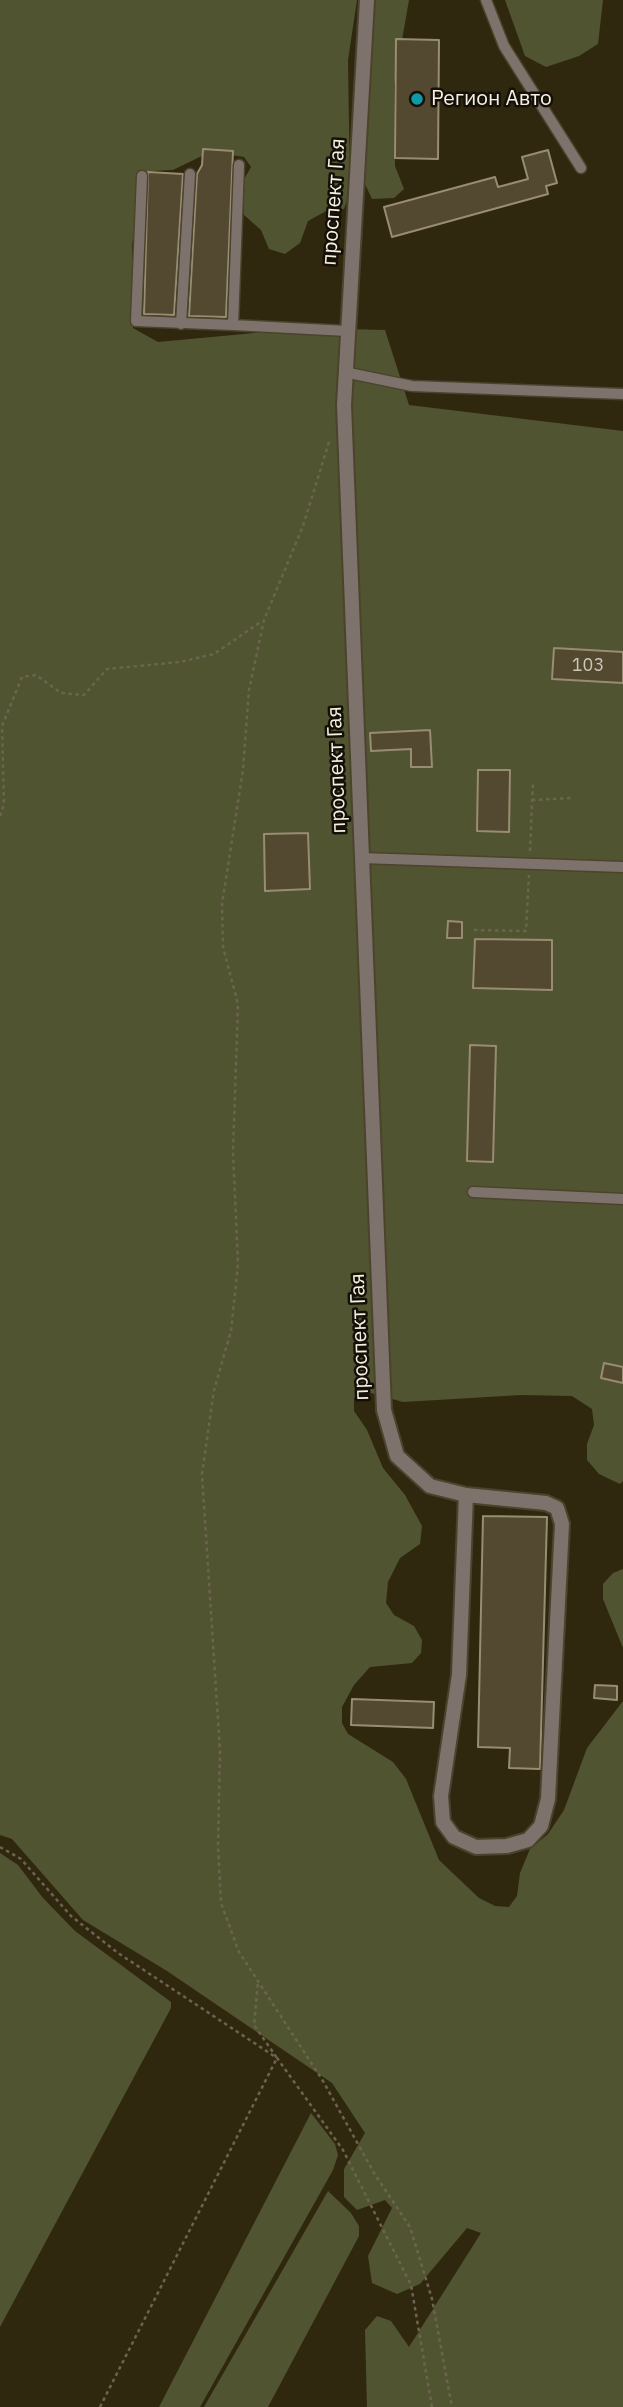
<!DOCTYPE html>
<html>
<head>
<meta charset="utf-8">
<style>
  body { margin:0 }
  canvas { display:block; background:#30270f }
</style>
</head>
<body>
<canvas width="623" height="2407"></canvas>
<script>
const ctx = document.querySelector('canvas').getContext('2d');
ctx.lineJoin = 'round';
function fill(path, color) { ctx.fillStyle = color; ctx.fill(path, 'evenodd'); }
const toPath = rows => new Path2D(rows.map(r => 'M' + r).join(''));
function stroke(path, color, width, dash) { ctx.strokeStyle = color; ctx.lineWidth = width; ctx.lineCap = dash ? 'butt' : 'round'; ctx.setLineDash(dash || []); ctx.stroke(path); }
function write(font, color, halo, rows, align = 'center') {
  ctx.font = font + ' "IBM Plex Sans",sans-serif'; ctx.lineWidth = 5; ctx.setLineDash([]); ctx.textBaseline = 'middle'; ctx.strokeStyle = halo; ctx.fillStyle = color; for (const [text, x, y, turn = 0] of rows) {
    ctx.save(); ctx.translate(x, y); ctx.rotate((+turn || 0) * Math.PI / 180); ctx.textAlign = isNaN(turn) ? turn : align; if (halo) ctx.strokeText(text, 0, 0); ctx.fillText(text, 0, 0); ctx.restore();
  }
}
fill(toPath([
  [0,0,357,0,348,60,350,192,344,209,328,210,308,221,300,243,285,254,269,249,261,230,244,215,242,183,251,167,244,157,210,152,173,170,152,171,143,180,132,245,133,328,158,342,308,328,385,330,409,405,623,431,623,1481,620,1484,599,1474,587,1460,587,1444,594,1425,592,1409,572,1396,521,1395,403,1402,364,1391,354,1398,354,1411,367,1430,383,1468,405,1495,422,1526,420,1544,400,1558,388,1582,386,1603,394,1615,414,1626,422,1640,421,1653,412,1663,370,1667,354,1685,342,1707,342,1723,348,1734,393,1762,406,1779,439,1860,479,1898,495,1906,509,1907,517,1896,520,1873,530,1849,548,1834,564,1810,587,1748,623,1701,623,2407,367,2407,365,2330,377,2316,391,2321,409,2347,481,2233,467,2228,420,2284,397,2294,372,2283,368,2256,392,2208,385,2200,357,2210,344,2197,344,2169,365,2133,332,2083,167,1971,83,1920,12,1839,0,1835],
  [373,0,409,0,394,86,395,166,404,189,394,198,372,199,364,182],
  [505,0,603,0,598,44,579,56,546,67,525,56],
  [623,1569,623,1648,603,1599,603,1584,613,1573],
  [0,1853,18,1865,43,1898,75,1931,171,2002,171,2008,0,2327],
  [311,2113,335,2144,338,2155,333,2170,200,2407,159,2407],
  [328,2191,351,2213,359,2226,359,2236,268,2407,204,2407]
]), '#505431');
const building = toPath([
  [396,39,439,40,438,159,395,158,396,39],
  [203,149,233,151,226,317,189,316,197,174,202,165,203,149],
  [548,150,557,183,546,186,548,194,392,237,384,207,495,177,498,187,528,179,522,157,548,150],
  [148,172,183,174,174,315,144,314,148,172],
  [554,648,623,652,623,683,552,679,554,648],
  [430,730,432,767,411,767,411,749,371,751,370,733,430,730],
  [478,770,510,770,509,832,477,831,478,770],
  [308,833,310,889,265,891,264,834,308,833],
  [448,921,462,922,462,938,447,938,448,921],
  [475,939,552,940,552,990,473,988,475,939],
  [470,1045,496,1046,493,1162,467,1161,470,1045],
  [604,1363,623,1367,623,1383,601,1378,604,1363],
  [483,1516,547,1517,540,1769,509,1768,510,1748,478,1747,483,1516],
  [595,1685,617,1686,617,1700,594,1698,595,1685],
  [352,1699,434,1702,433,1728,351,1725,352,1699]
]);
fill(building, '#534830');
stroke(building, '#988d72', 2);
const service = toPath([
  [486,0,504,46,581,168],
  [239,165,233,325,347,331],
  [142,176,136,321,233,325],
  [181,324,190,174],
  [344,372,412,386,623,394],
  [361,858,623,867],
  [473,1192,623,1199]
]);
const minor = toPath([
  [367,0,344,405,384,1410,397,1456,430,1486,466,1495,546,1503,557,1508,562,1524,548,1799,541,1826,528,1840,507,1846,476,1847,454,1837,443,1822,441,1796,459,1675,466,1495]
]);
stroke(service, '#4c432d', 13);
stroke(minor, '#4c432d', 18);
stroke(toPath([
  [329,442,303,526,264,620,249,690,243,770,222,904,223,947,238,1004,233,1152,238,1264,231,1331,214,1390,202,1474,220,1751,218,1845,221,1903,239,1952,323,2081,374,2173,410,2227,432,2299,452,2407],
  [532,800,571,798],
  [0,816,4,804,2,726,22,677,36,675,61,693,84,695,107,669,180,662,214,654,262,621],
  [530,851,533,782],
  [474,930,526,931,529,875],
  [0,1847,21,1859,71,1916,118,1953,277,2058,343,2150,411,2285,432,2407],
  [100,2407,277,2058,254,2025,258,1982]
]), '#6d644f', 2.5, [3.5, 3.5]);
stroke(service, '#7e736c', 10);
stroke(minor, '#7e736c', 14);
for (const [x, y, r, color] of [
  [417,99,7,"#0f9aa8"]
]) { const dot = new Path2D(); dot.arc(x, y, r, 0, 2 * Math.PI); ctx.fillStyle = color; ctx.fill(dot); stroke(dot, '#141007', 2.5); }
write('18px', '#cdc6b6', null, [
  ["103",588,666]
]);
write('21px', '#f6f0e2', '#141007', [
  ["Регион Авто",431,99]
], 'left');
write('21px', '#f6f0e2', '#141007', [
  ["проспект Гая",334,202,-86],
  ["проспект Гая",337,770,-92],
  ["проспект Гая",360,1337,-92]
]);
</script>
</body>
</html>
